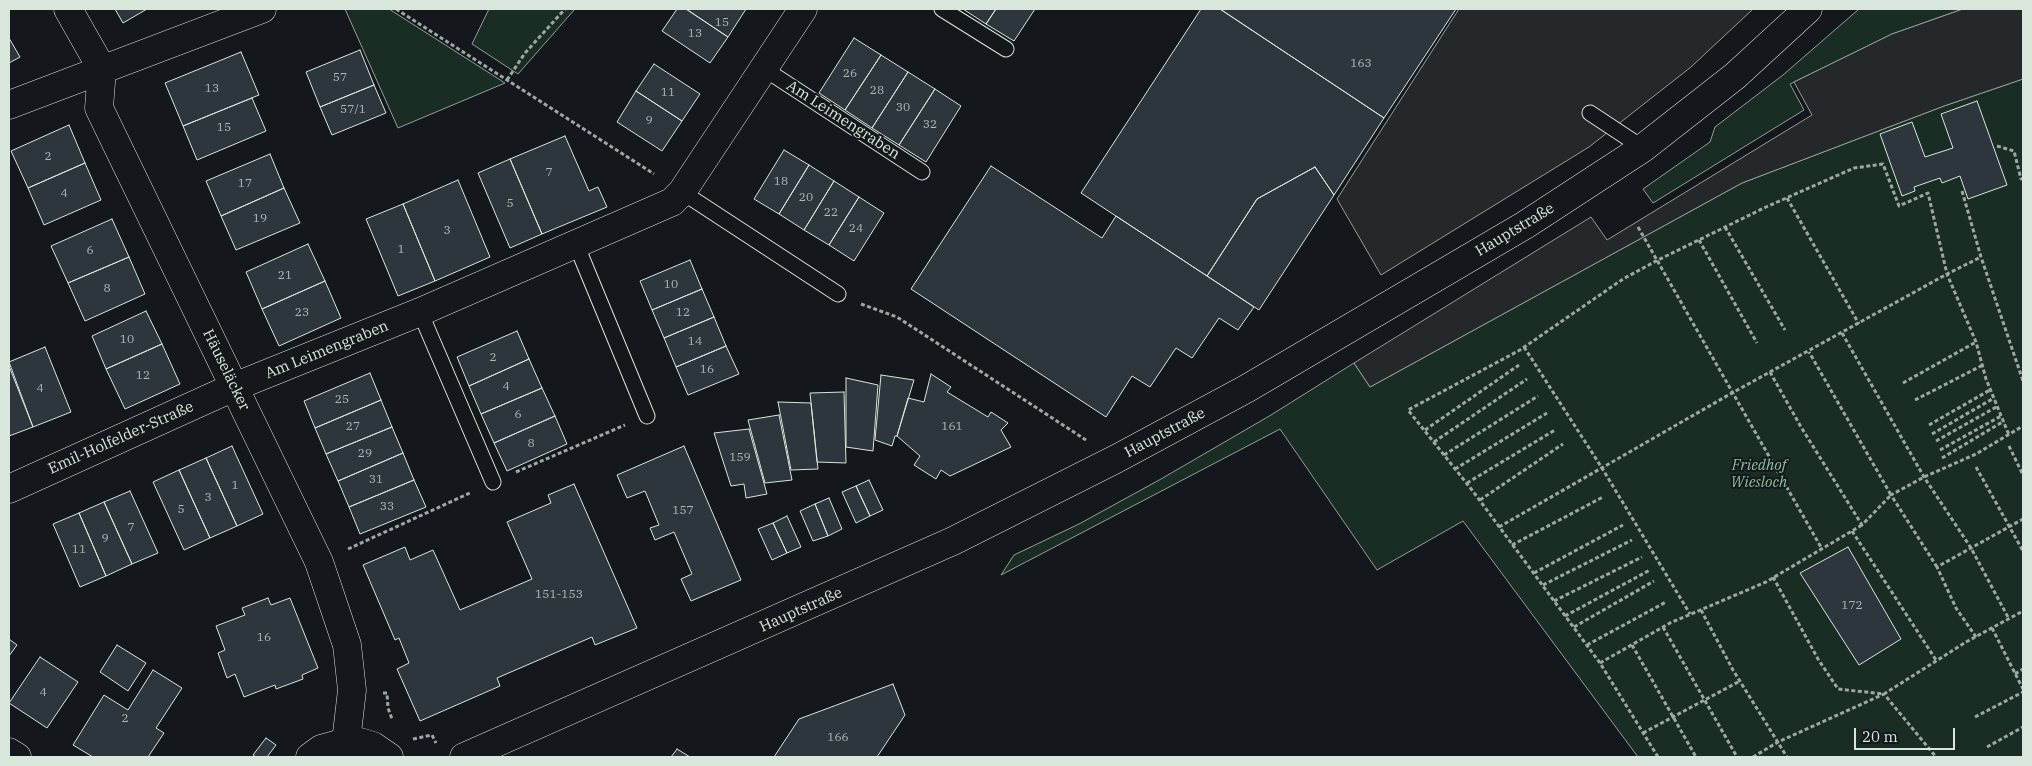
<!DOCTYPE html>
<html>
<head>
<meta charset="utf-8">
<style>
  body { margin:0 }
  #map { position:relative; width:2032px; height:766px; overflow:hidden; background:#14181c; font-family:"IBM Plex Serif",serif }
  canvas { display:block }
  .frame { position:absolute; inset:0; border:10px solid #d8e6dc; pointer-events:none }
  .scale { position:absolute; left:1854px; top:728px; width:101px; height:22px; box-sizing:border-box; border:2px solid #d8e6dc; border-top:0; padding-left:6px; font-size:15px; line-height:18px; white-space:nowrap; color:#d8e6dc; -webkit-text-stroke:4px #14181c; paint-order:stroke }
</style>
</head>
<body>
<div id="map">
<canvas width="2032" height="766"></canvas>
<div class="frame"></div>
<div class="scale">20 m</div>
</div>
<script>
const ctx = document.querySelector('canvas').getContext('2d');
ctx.lineJoin = 'round';
function fill(path, color) { ctx.fillStyle = color; ctx.fill(path, 'evenodd'); }
const toPath = rows => new Path2D(rows.map(r => 'M' + r).join(''));
function stroke(path, color, width, dash) { ctx.strokeStyle = color; ctx.lineWidth = width; ctx.lineCap = dash ? 'butt' : 'round'; ctx.setLineDash(dash || []); ctx.stroke(path); }
function write(font, color, halo, rows, align = 'center') {
  ctx.font = font + ' "IBM Plex Serif",serif'; ctx.lineWidth = 4; ctx.setLineDash([]); ctx.textBaseline = 'middle'; ctx.strokeStyle = halo; ctx.fillStyle = color; for (const [text, x, y, turn = 0] of rows) {
    ctx.save(); ctx.translate(x, y); ctx.rotate((+turn || 0) * Math.PI / 180); ctx.textAlign = isNaN(turn) ? turn : align; if (halo) ctx.strokeText(text, 0, 0); ctx.fillText(text, 0, 0); ctx.restore();
  }
}
const green = toPath([
  [345,9,389,9,505,83,398,128,345,9],
  [489,9,575,9,518,74,472,44,489,9],
  [1859,9,1963,9,1892,34,1790,84,1804,110,1653,203,1643,189,1710,142,1715,127,1783,75,1859,9],
  [2023,79,2023,757,1638,757,1463,521,1377,570,1280,429,1001,575,1014,555,1079,524,1161,479,1271,415,1354,363,1370,387,1742,183,1944,106,2023,79]
]);
fill(green, '#1a2d24');
stroke(green, '#939e99', 1);
const parking = toPath([
  [1459,9,1753,9,1691,67,1589,147,1381,275,1337,199,1459,9],
  [1963,9,2023,9,2023,79,1944,106,1742,183,1370,387,1354,363,1591,217,1607,240,1812,115,1794,82,1892,34,1963,9]
]);
fill(parking, '#24282b');
stroke(parking, '#939e99', 1);
const building = toPath([
  [115,9,147,9,123,23,115,9],
  [677,9,686,9,728,37,710,63,662,31,677,9],
  [686,9,746,9,728,37,686,9],
  [963,9,996,9,986,24,963,9],
  [996,9,1035,9,1014,41,986,24,996,9],
  [1201,9,1220,9,1384,118,1334,195,1315,167,1257,199,1207,276,1081,193,1201,9],
  [1220,9,1456,9,1384,118,1220,9],
  [9,38,20,57,9,63,9,38],
  [854,38,881,55,845,110,819,93,854,38],
  [360,50,374,85,320,107,306,72,360,50],
  [241,52,259,95,183,126,165,83,241,52],
  [881,55,908,72,872,128,845,110,881,55],
  [654,64,700,94,682,121,636,91,654,64],
  [908,72,935,89,899,145,872,128,908,72],
  [374,85,386,113,332,135,320,107,374,85],
  [935,89,961,106,926,162,899,145,935,89],
  [636,91,682,121,662,151,617,122,636,91],
  [252,98,266,131,197,160,183,126,252,98],
  [1977,101,2007,185,1968,199,1960,176,1942,183,1940,178,1914,187,1915,191,1902,196,1880,134,1912,122,1925,157,1953,148,1941,114,1977,101],
  [69,125,85,163,28,188,11,151,69,125],
  [565,136,589,191,598,187,607,207,542,234,510,159,565,136],
  [784,150,809,165,779,214,754,199,784,150],
  [270,154,284,188,221,216,206,181,270,154],
  [510,159,542,234,510,248,478,173,510,159],
  [85,163,101,200,44,225,28,188,85,163],
  [809,165,834,181,804,230,779,214,809,165],
  [991,166,1102,238,1116,216,1254,307,1238,330,1219,318,1192,358,1176,348,1150,387,1132,376,1106,417,911,289,991,166],
  [1315,167,1334,195,1259,310,1207,276,1257,199,1315,167],
  [458,180,490,257,435,281,403,204,458,180],
  [834,181,859,197,829,245,804,230,834,181],
  [284,188,300,223,236,250,221,216,284,188],
  [859,197,884,213,854,261,829,245,859,197],
  [403,204,435,281,398,296,366,219,403,204],
  [112,219,129,257,68,283,51,246,112,219],
  [308,244,325,281,262,309,246,272,308,244],
  [129,257,145,294,85,321,68,283,129,257],
  [690,260,702,289,652,310,640,281,690,260],
  [325,281,341,318,279,346,262,309,325,281],
  [702,289,714,317,664,338,652,310,702,289],
  [146,311,162,344,106,369,92,336,146,311],
  [714,317,726,346,676,367,664,338,714,317],
  [517,331,529,359,469,386,457,357,517,331],
  [162,344,180,384,125,409,106,369,162,344],
  [726,346,739,374,688,395,676,367,726,346],
  [45,347,71,412,33,427,9,362,45,347],
  [529,359,542,388,481,414,469,386,529,359],
  [9,366,33,427,9,436,9,366],
  [370,373,381,400,315,428,304,401,370,373],
  [931,374,951,387,947,392,988,417,991,412,1008,423,1001,430,1011,447,950,476,941,470,936,479,914,465,920,456,897,436,908,398,924,402,931,374],
  [881,375,914,380,897,436,895,436,892,446,875,440,881,375],
  [846,378,878,385,873,451,846,447,846,378],
  [542,388,555,416,494,443,481,414,542,388],
  [844,392,846,463,817,462,810,393,844,392],
  [381,400,392,427,326,454,315,428,381,400],
  [778,402,811,403,818,469,791,470,778,402],
  [779,415,792,480,765,483,748,420,779,415],
  [555,416,567,444,507,471,494,443,555,416],
  [392,427,403,453,338,481,326,454,392,427],
  [749,429,767,494,746,498,744,484,731,486,714,433,749,429],
  [232,446,263,514,237,526,206,458,232,446],
  [684,446,741,580,691,601,681,579,692,574,674,532,655,540,650,528,659,525,645,491,627,498,617,475,684,446],
  [403,453,414,480,349,507,338,481,403,453],
  [206,458,237,526,210,538,179,470,206,458],
  [179,470,210,538,184,550,153,482,179,470],
  [414,480,426,507,360,534,349,507,414,480],
  [869,480,883,510,870,516,856,486,869,480],
  [574,484,637,628,595,645,592,637,497,678,500,686,420,721,397,669,409,663,399,638,395,640,363,565,405,547,410,560,433,550,460,610,532,579,507,522,551,503,548,495,574,484],
  [856,486,870,516,856,523,842,492,856,486],
  [130,491,158,553,132,564,104,502,130,491],
  [829,498,842,529,828,536,815,504,829,498],
  [104,502,132,564,106,576,79,513,104,502],
  [815,504,828,536,813,541,800,511,815,504],
  [79,513,106,576,80,587,53,524,79,513],
  [787,516,801,547,787,553,773,523,787,516],
  [773,523,787,553,772,560,758,529,773,523],
  [1848,547,1901,639,1859,665,1800,573,1848,547],
  [268,598,271,605,290,598,318,668,302,675,303,679,276,689,275,685,244,697,235,674,227,678,218,653,225,650,216,626,245,615,242,608,268,598],
  [9,639,17,645,9,656,9,639],
  [117,645,146,663,128,691,100,672,117,645],
  [40,657,78,682,47,728,9,703,40,657],
  [153,670,182,688,156,728,164,733,148,757,93,757,73,745,104,695,128,710,153,670],
  [893,684,905,715,877,757,774,757,799,719,893,684],
  [266,738,276,745,267,757,256,757,253,755,266,738],
  [677,749,690,757,671,757,677,749]
]);
fill(building, '#2c363c');
stroke(building, '#d8e6dc', 1);
const service = toPath([
  [942,9,1006,49],
  [763,68,922,172],
  [1590,113,1643,148],
  [682,192,838,294],
  [576,244,647,416],
  [420,312,493,482]
]);
const minor = toPath([
  [68,9,102,69,99,108,319,562,347,645,352,690,346,742],
  [9,105,262,9],
  [9,489,234,387,420,312,672,202,682,192,803,9],
  [9,752,17,757]
]);
const tertiary = toPath([
  [310,757,321,749,346,742,360,742,373,746,389,757],
  [464,757,953,541,1116,459,1246,389,1525,225,1643,148,1735,76,1808,9]
]);
stroke(service, '#d8e6dc', 17);
stroke(minor, '#d8e6dc', 29);
stroke(tertiary, '#d8e6dc', 29);
stroke(toPath([
  [396,9,654,174],
  [507,80,525,53,565,9],
  [1997,146,2014,151,2021,179,2023,178],
  [1962,191,1981,257,2023,381],
  [1787,198,1859,324],
  [1638,227,1822,549],
  [1725,227,1785,330],
  [1699,240,1757,343],
  [861,304,897,317,1086,440],
  [1842,333,1924,477,1971,548,2009,619],
  [1524,347,1602,468,1690,614],
  [1770,372,1801,427,1862,525,1891,495,1809,352],
  [1903,383,1976,342],
  [1915,400,1983,365],
  [1929,425,1990,390],
  [1425,430,1519,365],
  [1932,434,1994,398],
  [1936,441,1998,406],
  [1434,442,1527,379],
  [2009,446,2023,475],
  [1940,450,2001,416],
  [1444,455,1538,396],
  [1942,458,2004,421],
  [1976,467,2023,551],
  [1455,469,1547,413],
  [516,472,625,425],
  [1467,483,1555,430],
  [1480,500,1563,444],
  [1499,527,1732,393,1947,274,1981,257],
  [1852,531,1936,660],
  [1512,545,1603,497],
  [348,549,472,492],
  [1937,567,1891,495,1924,477,1976,454,2023,426],
  [1534,573,1623,525],
  [1773,577,1818,659,1838,689,1884,694,1966,642,2023,611],
  [1543,585,1632,540],
  [1554,601,1642,557],
  [1701,610,1733,670,1787,757],
  [1565,616,1650,570],
  [1574,627,1654,581],
  [1663,627,1737,757],
  [1992,628,2023,689],
  [1976,637,1956,608,1937,567,2023,519],
  [1587,645,1666,602],
  [1632,645,1696,757],
  [1600,663,1670,623,1766,582,1862,525],
  [2015,674,2023,669],
  [383,693,387,693,388,708,392,719],
  [1975,717,2023,692],
  [1643,733,1740,681],
  [413,739,432,735,436,743],
  [1987,747,2023,727],
  [1658,757,1600,663,1472,490,1408,410,1520,350,1623,279,1658,260,1766,207,1854,168,1883,164,1899,206,1928,193,1947,274,1976,342,1986,379,2009,435],
  [1753,757,1778,742,1884,694,1936,757]
]), '#9da8a2', 3, [4, 2.5]);
stroke(service, '#14181c', 15);
stroke(minor, '#14181c', 28);
stroke(tertiary, '#14181c', 28);
write('12px', '#adbab4', null, [
  ["15",722,23],
  ["13",695,34],
  ["163",1361,64],
  ["26",850,74],
  ["57",340,78],
  ["13",212,89],
  ["28",877,91],
  ["11",668,93],
  ["30",903,108],
  ["57/1",353,110],
  ["9",649,121],
  ["32",930,125],
  ["15",224,128],
  ["2",48,157],
  ["7",549,173],
  ["18",781,182],
  ["17",245,184],
  ["4",64,194],
  ["20",806,198],
  ["5",510,204],
  ["22",831,213],
  ["19",260,219],
  ["24",856,229],
  ["3",447,231],
  ["1",401,250],
  ["6",90,251],
  ["21",285,276],
  ["10",671,285],
  ["8",107,289],
  ["23",302,313],
  ["12",683,313],
  ["10",127,340],
  ["14",695,342],
  ["2",493,358],
  ["16",707,370],
  ["12",143,376],
  ["4",506,387],
  ["4",40,389],
  ["25",342,400],
  ["6",518,415],
  ["27",353,427],
  ["161",952,427],
  ["8",531,444],
  ["29",365,454],
  ["159",740,458],
  ["31",376,480],
  ["1",235,486],
  ["3",208,498],
  ["33",387,507],
  ["5",181,510],
  ["157",683,511],
  ["7",131,528],
  ["9",105,539],
  ["11",79,550],
  ["151-153",559,595],
  ["172",1852,606],
  ["16",264,638],
  ["4",43,693],
  ["2",125,719],
  ["166",838,738]
]);
write('15px', '#d8e6dc', '#14181c', [
  ["Am Leimengraben",843,120,33],
  ["Hauptstraße",1515,230,-31],
  ["Am Leimengraben",327,350,-22],
  ["Häuseläcker",226,370,64],
  ["Hauptstraße",1165,433,-28],
  ["Emil-Holfelder-Straße",121,438,-24],
  ["Hauptstraße",801,610,-24]
]);
write('italic 15px', '#8ac095', '#14181c', [
  ["Friedhof",1759,466],
  ["Wiesloch",1759,483]
]);
</script>
</body>
</html>
